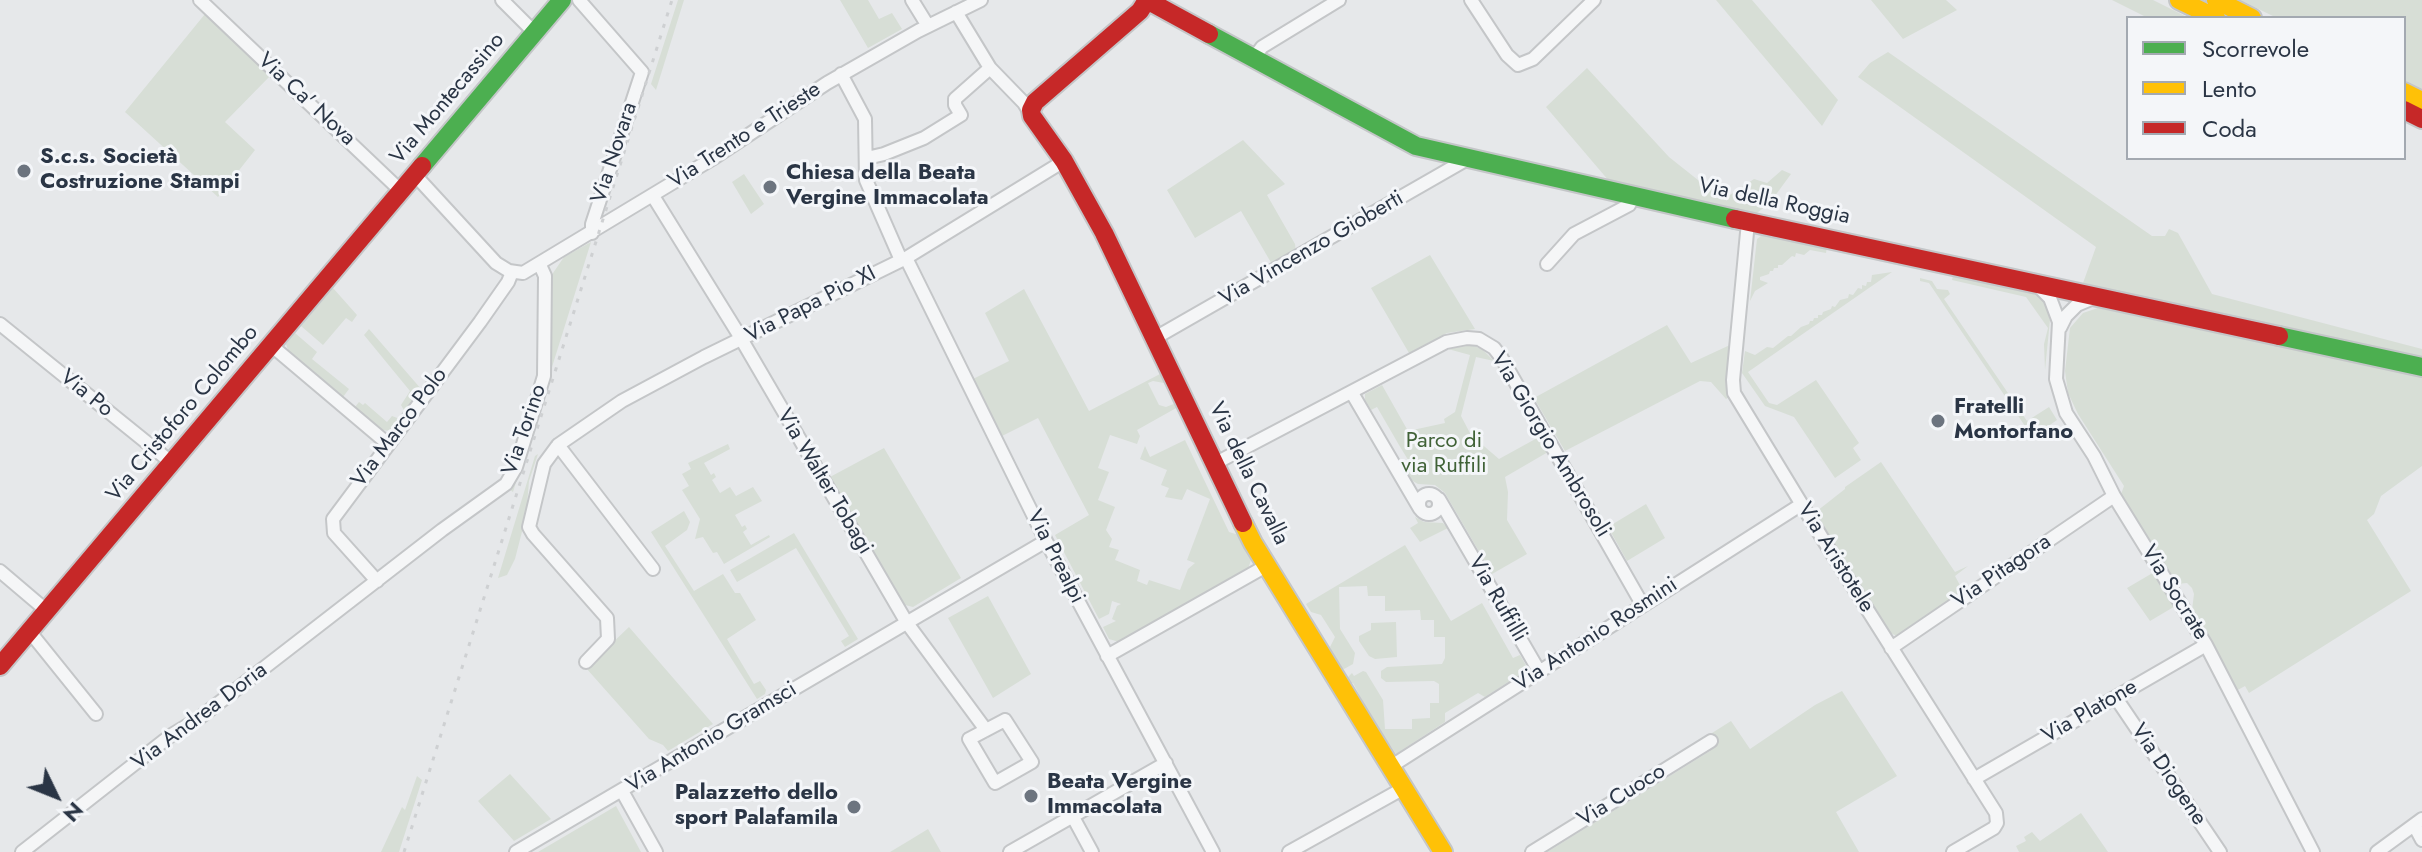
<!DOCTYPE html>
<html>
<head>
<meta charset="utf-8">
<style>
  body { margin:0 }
  #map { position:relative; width:2422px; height:852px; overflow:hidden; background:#e6e8ea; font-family:Jost,sans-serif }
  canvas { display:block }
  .legend { position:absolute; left:2126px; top:16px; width:280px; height:144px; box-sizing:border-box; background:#f4f6f9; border:2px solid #a3a9b1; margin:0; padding:10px 14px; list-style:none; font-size:24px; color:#2a3545 }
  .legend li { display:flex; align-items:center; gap:16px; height:40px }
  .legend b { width:40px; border:2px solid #a3a9b1 }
  .north { position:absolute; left:16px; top:756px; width:80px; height:80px; -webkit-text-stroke:6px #f4f6f9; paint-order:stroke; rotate:133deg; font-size:22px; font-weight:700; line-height:32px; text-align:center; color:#2a3545 }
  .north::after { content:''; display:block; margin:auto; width:28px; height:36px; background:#2a3545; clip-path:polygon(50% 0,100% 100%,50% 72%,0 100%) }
</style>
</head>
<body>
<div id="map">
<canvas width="2422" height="852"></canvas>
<ul class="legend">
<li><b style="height:10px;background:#4caf50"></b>Scorrevole</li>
<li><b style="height:10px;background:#ffc107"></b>Lento</li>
<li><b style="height:10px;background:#c62828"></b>Coda</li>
</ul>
<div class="north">N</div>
</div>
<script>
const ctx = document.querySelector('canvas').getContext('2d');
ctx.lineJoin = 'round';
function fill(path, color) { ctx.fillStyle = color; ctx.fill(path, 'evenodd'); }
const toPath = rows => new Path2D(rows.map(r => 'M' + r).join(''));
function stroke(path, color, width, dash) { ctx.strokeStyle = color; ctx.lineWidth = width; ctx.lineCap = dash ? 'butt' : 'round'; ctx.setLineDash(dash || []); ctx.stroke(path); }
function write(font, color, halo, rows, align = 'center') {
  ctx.font = font + ' Jost,sans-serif'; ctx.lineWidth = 6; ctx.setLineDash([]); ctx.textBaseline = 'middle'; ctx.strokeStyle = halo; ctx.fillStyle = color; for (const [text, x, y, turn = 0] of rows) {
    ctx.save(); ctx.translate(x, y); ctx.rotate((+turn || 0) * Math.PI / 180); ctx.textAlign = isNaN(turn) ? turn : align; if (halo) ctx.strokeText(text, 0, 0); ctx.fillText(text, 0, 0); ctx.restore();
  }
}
fill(toPath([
  [678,0,684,0,656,90,651,84],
  [840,0,868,0,879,19,892,13,902,29,868,48],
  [1716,0,1752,0,1838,100,1822,126],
  [1871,0,1946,0,1957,10,1903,39],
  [2112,0,2153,0,2189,18,2148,18],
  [2240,0,2422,0,2422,89,2404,80,2404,18,2277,18],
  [205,14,271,75,225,122,255,150,218,197,125,112],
  [1888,52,2152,236,2165,236,2169,229,2178,233,2212,294,2422,349,2422,363,2083,283,2096,247,1858,77,1870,63],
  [1587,68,1669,157,1698,180,1730,195,1754,179,1767,183,1782,170,1791,174,1769,204,1754,215,1609,181,1546,107],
  [1243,140,1285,184,1267,195,1295,244,1296,253,1273,266,1241,211,1195,238,1167,190],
  [744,174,764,204,751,214,732,182],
  [1765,233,1827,247,1826,253,1810,250,1804,255,1796,253,1795,257,1792,256,1782,265,1778,265,1778,268,1774,268,1773,271,1770,271,1769,274,1760,277,1760,280,1768,283,1755,291,1750,301,1757,239],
  [591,242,513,492,509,489,550,355,551,276,564,257],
  [1430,255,1475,329,1447,333,1409,353,1371,288],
  [1892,272,1748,372,1769,403,1777,405,1816,380,1859,443,1853,448,1861,460,1835,478,1794,417,1765,406,1742,373,1745,351,1755,355,1767,347,1773,348,1788,336,1791,336,1801,327,1809,324,1810,321,1813,321,1814,318,1818,318,1818,315,1822,315,1823,312,1831,309,1832,306,1835,307,1840,300,1848,298,1849,294,1853,295,1858,288,1862,289,1862,285,1866,286,1867,282,1871,282,1872,275],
  [1953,275,2028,291,2041,298,2046,306,2050,320,2045,370,2044,344,2048,328,2026,297,1952,280],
  [1920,278,1932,281,1937,289,1948,290,1950,294,1944,299,2027,421,2049,407,2057,420,2034,436,2031,435,1929,283,1920,281],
  [333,288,357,315,352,322,346,318,323,345,301,326],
  [1024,289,1089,411,1160,374,1164,383,1153,381,1148,383,1159,405,1166,407,1176,403,1178,407,1137,430,1140,436,1137,444,1110,435,1098,468,1109,472,1098,500,1115,507,1106,530,1112,539,1109,547,1119,550,1115,560,1140,570,1137,581,1147,585,1149,580,1180,590,1188,569,1195,563,1187,560,1210,499,1187,489,1182,500,1165,497,1169,488,1161,485,1167,470,1140,459,1145,446,1150,457,1185,440,1229,532,1239,535,1252,557,1248,569,1119,642,1109,639,1103,627,1116,621,1112,619,1117,606,1121,604,1112,601,1109,614,1099,619,1055,535,1089,515,1038,418,1002,436,973,379,1009,361,985,313],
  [2098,308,2210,332,2216,329,2422,374,2422,466,2381,496,2374,514,2367,520,2411,591,2249,693,2245,686,2236,691,2192,610,2194,594,2192,588,2187,583,2176,584,2159,559,2120,497,2124,486,2078,414,2068,393,2065,371,2070,328,2083,313],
  [1667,325,1691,363,1730,345,1727,384,1729,397,1726,399,1711,382,1700,381,1565,451,1534,398],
  [369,329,422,390,405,412,401,405,410,391,364,335],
  [295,333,317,352,312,359,349,389,343,397,288,350,286,344],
  [1471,345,1482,349,1494,361,1476,357,1461,416,1471,435,1499,459,1539,437,1548,452,1505,477,1508,492,1507,520,1527,554,1492,574,1445,493,1435,485,1418,484,1411,480,1403,467,1410,463,1399,445,1377,407,1371,410,1365,400,1365,394,1382,385,1408,431,1445,423,1444,419,1455,412,1470,355,1448,349],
  [359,402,363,405,365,403,387,422,392,416,400,419,390,431,382,430,355,407],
  [728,444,730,449,704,463,711,475,714,473,716,477,712,480,720,493,730,487,736,496,753,487,762,501,735,515,742,527,745,525,747,529,743,532,751,545,769,535,770,537,724,564,717,552,713,553,703,537,695,539,700,519,682,490,689,486,682,474,691,469,688,463],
  [884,448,961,578,913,607,905,605,830,477],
  [538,454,529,481,526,516,515,559,507,575,498,578,535,456],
  [1881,462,1955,572,1968,566,1955,576,1962,589,1961,592,1897,636,1888,632,1815,517,1817,511,1845,489,1845,487],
  [1646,504,1665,538,1627,561,1608,527],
  [684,511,690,522,687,530,665,546,694,591,723,574,735,593,740,593,756,620,727,639,754,684,760,681,766,690,765,694,757,699,651,532],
  [1415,517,1424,522,1443,523,1448,528,1420,542,1410,528,1418,523],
  [794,533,858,639,845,647,841,641,849,636,796,548,737,582,730,570],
  [1405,545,1451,621,1482,603,1513,658,1520,655,1527,667,1524,672,1485,697,1478,693,1445,713,1445,722,1396,754,1370,715,1353,683,1348,685,1346,679,1352,673,1354,676,1363,671,1366,672,1383,700,1385,729,1412,729,1412,719,1430,718,1430,703,1439,703,1439,684,1434,681,1386,682,1381,678,1381,671,1387,667,1442,664,1445,658,1445,637,1434,637,1434,620,1421,620,1420,610,1385,611,1385,596,1368,596,1367,586,1339,587,1340,629,1355,653,1353,664,1344,669,1338,668,1330,647,1335,637,1321,615,1311,612,1306,604],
  [2156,571,2177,605,2150,621,2127,588],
  [988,596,1031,674,993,698,948,618],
  [1396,622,1397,657,1375,659,1369,656,1359,641,1359,636,1371,630,1371,623],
  [629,627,713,724,668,751,663,745,649,739,586,668],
  [1842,691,1897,776,1836,812,1859,852,1547,852,1710,751,1709,749,1718,743,1712,733,1731,721,1750,749,1815,705],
  [510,774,551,819,514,841,478,801],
  [417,776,422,780,399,852,381,852,402,807,405,810],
  [616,806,641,852,538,852],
  [2081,813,2108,852,2019,852,2016,846,2026,841,2024,837,2032,832,2040,841],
  [928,829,941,852,890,852,910,840]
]), '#d7ded6');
const street = toPath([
  [200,0,402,192],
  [502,0,535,33],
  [579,0,642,72,592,224,592,233],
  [912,0,928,26],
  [1471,0,1507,55,1518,65,1533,59,1594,0],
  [1253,59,1262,47,1339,0],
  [990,68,1024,103,1032,116],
  [841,74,865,119,866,180,901,260],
  [867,158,884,154,924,138,961,115,955,105,955,99,990,68,956,12],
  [415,175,496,263,509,271,523,273,712,159,827,83,918,31,981,0],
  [653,196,736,330,907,623,986,730],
  [1748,222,1733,380,1734,393,1824,541,1996,813,1997,823,1994,828,1953,852],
  [906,258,1046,541,1213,852],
  [1547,264,1574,234,1629,205,1634,196],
  [2037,285,2050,298,2059,322,2056,379,2066,413,2094,456,2114,496,2206,645,2313,852],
  [0,324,172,463],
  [2060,328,2066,316,2077,305,2096,297],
  [1155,338,1469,158],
  [272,346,388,444],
  [1352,393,1420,509],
  [558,445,544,464,529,527,533,534,607,618,608,639,586,662],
  [1214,464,1446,342,1467,338,1479,339,1494,348,1501,357,1642,604],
  '1419 504a10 10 0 1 1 20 0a10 10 0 1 1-20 0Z',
  [1439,499,1539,671],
  [653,569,558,445,622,401,704,357,906,258,1064,161],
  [0,571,47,611],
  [377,581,334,533,333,519,480,322,508,282,512,272],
  [30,632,96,714],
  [1891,648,2114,496],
  [1107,656,1266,566],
  [2116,698,2220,852],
  [1005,720,1032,762,995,783,969,739,1005,720],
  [1390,767,1802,504],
  [1974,779,2206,645],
  [622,791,656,852],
  [1073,817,1092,852],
  [2414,825,2422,840],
  [22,852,170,736,198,719,442,530,506,484,516,467,544,376,545,276,540,265],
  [516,852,1046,541],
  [1010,852,1166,763],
  [1289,852,1404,788],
  [1532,852,1711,741],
  [2377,852,2422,819]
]);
const fast = toPath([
  [1209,34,1416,146,1735,219],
  [422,166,562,0],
  [2279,336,2422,367]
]);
const slow = toPath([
  [2179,0,2216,18],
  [2216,0,2252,18],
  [2404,92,2422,101],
  [1243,523,1253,543,1443,852]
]);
const jam = toPath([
  [1209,34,1147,0,1140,11,1035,102,1031,110,1032,116,1064,161,1104,233,1243,523],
  [2404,110,2422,119],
  [1735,219,2279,336],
  [0,666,422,166]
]);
stroke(street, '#c4c6c8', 16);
stroke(fast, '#c4c6c8', 22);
stroke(slow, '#c4c6c8', 22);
stroke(jam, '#c4c6c8', 22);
stroke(street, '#f5f6f7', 12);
stroke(fast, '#4caf50', 18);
stroke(slow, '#ffc107', 18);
stroke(jam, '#c62828', 18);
stroke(toPath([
  [404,852,672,0]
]), '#ced0d2', 3, [4, 8]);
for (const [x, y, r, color] of [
  [24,171,8,"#6c747f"],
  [770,187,8,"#6c747f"],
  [1938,421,8,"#6c747f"],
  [1031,796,8,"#6c747f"],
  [854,807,8,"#6c747f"]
]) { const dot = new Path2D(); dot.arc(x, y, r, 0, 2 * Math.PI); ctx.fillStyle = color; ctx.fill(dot); stroke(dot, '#f4f6f9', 3); }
write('22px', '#2a3545', '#f4f6f9', [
  ["Via Montecassino",448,99,-50],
  ["Via Ca' Nova",306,100,43],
  ["Via Trento e Trieste",745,136,-33],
  ["Via Novara",615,153,-72],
  ["Via della Roggia",1774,202,12],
  ["Via Vincenzo Gioberti",1312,249,-30],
  ["Via Papa Pio XI",811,305,-27],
  ["Via Po",86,394,39],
  ["Via Cristoforo Colombo",183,414,-50],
  ["Via Marco Polo",400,428,-53],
  ["Via Torino",525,430,-71],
  ["Via Giorgio Ambrosoli",1550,445,59],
  ["Via della Cavalla",1248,474,64],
  ["Via Walter Tobagi",824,482,59],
  ["Via Prealpi",1055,557,63],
  ["Via Aristotele",1835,558,58],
  ["Via Pitagora",2002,572,-34],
  ["Via Socrate",2174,593,58],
  ["Via Ruffilli",1497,599,60],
  ["Via Antonio Rosmini",1596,635,-33],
  ["Via Platone",2090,712,-30],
  ["Via Andrea Doria",200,717,-37],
  ["Via Antonio Gramsci",712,738,-31],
  ["Via Diogene",2168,775,56],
  ["Via Cuoco",1622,796,-32]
]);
write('bold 22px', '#2a3545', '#f4f6f9', [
  ["S.c.s. Società",40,158],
  ["Costruzione Stampi",40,183],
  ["Chiesa della Beata",786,174],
  ["Vergine Immacolata",786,199],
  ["Fratelli",1954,408],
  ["Montorfano",1954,433],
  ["Beata Vergine",1047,783],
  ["Immacolata",1047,808],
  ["Palazzetto dello",838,794,"right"],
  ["sport Palafamila",838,819,"right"]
], 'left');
write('22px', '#406237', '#f4f6f9', [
  ["Parco di",1444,442],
  ["via Ruffili",1444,467]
]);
</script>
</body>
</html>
